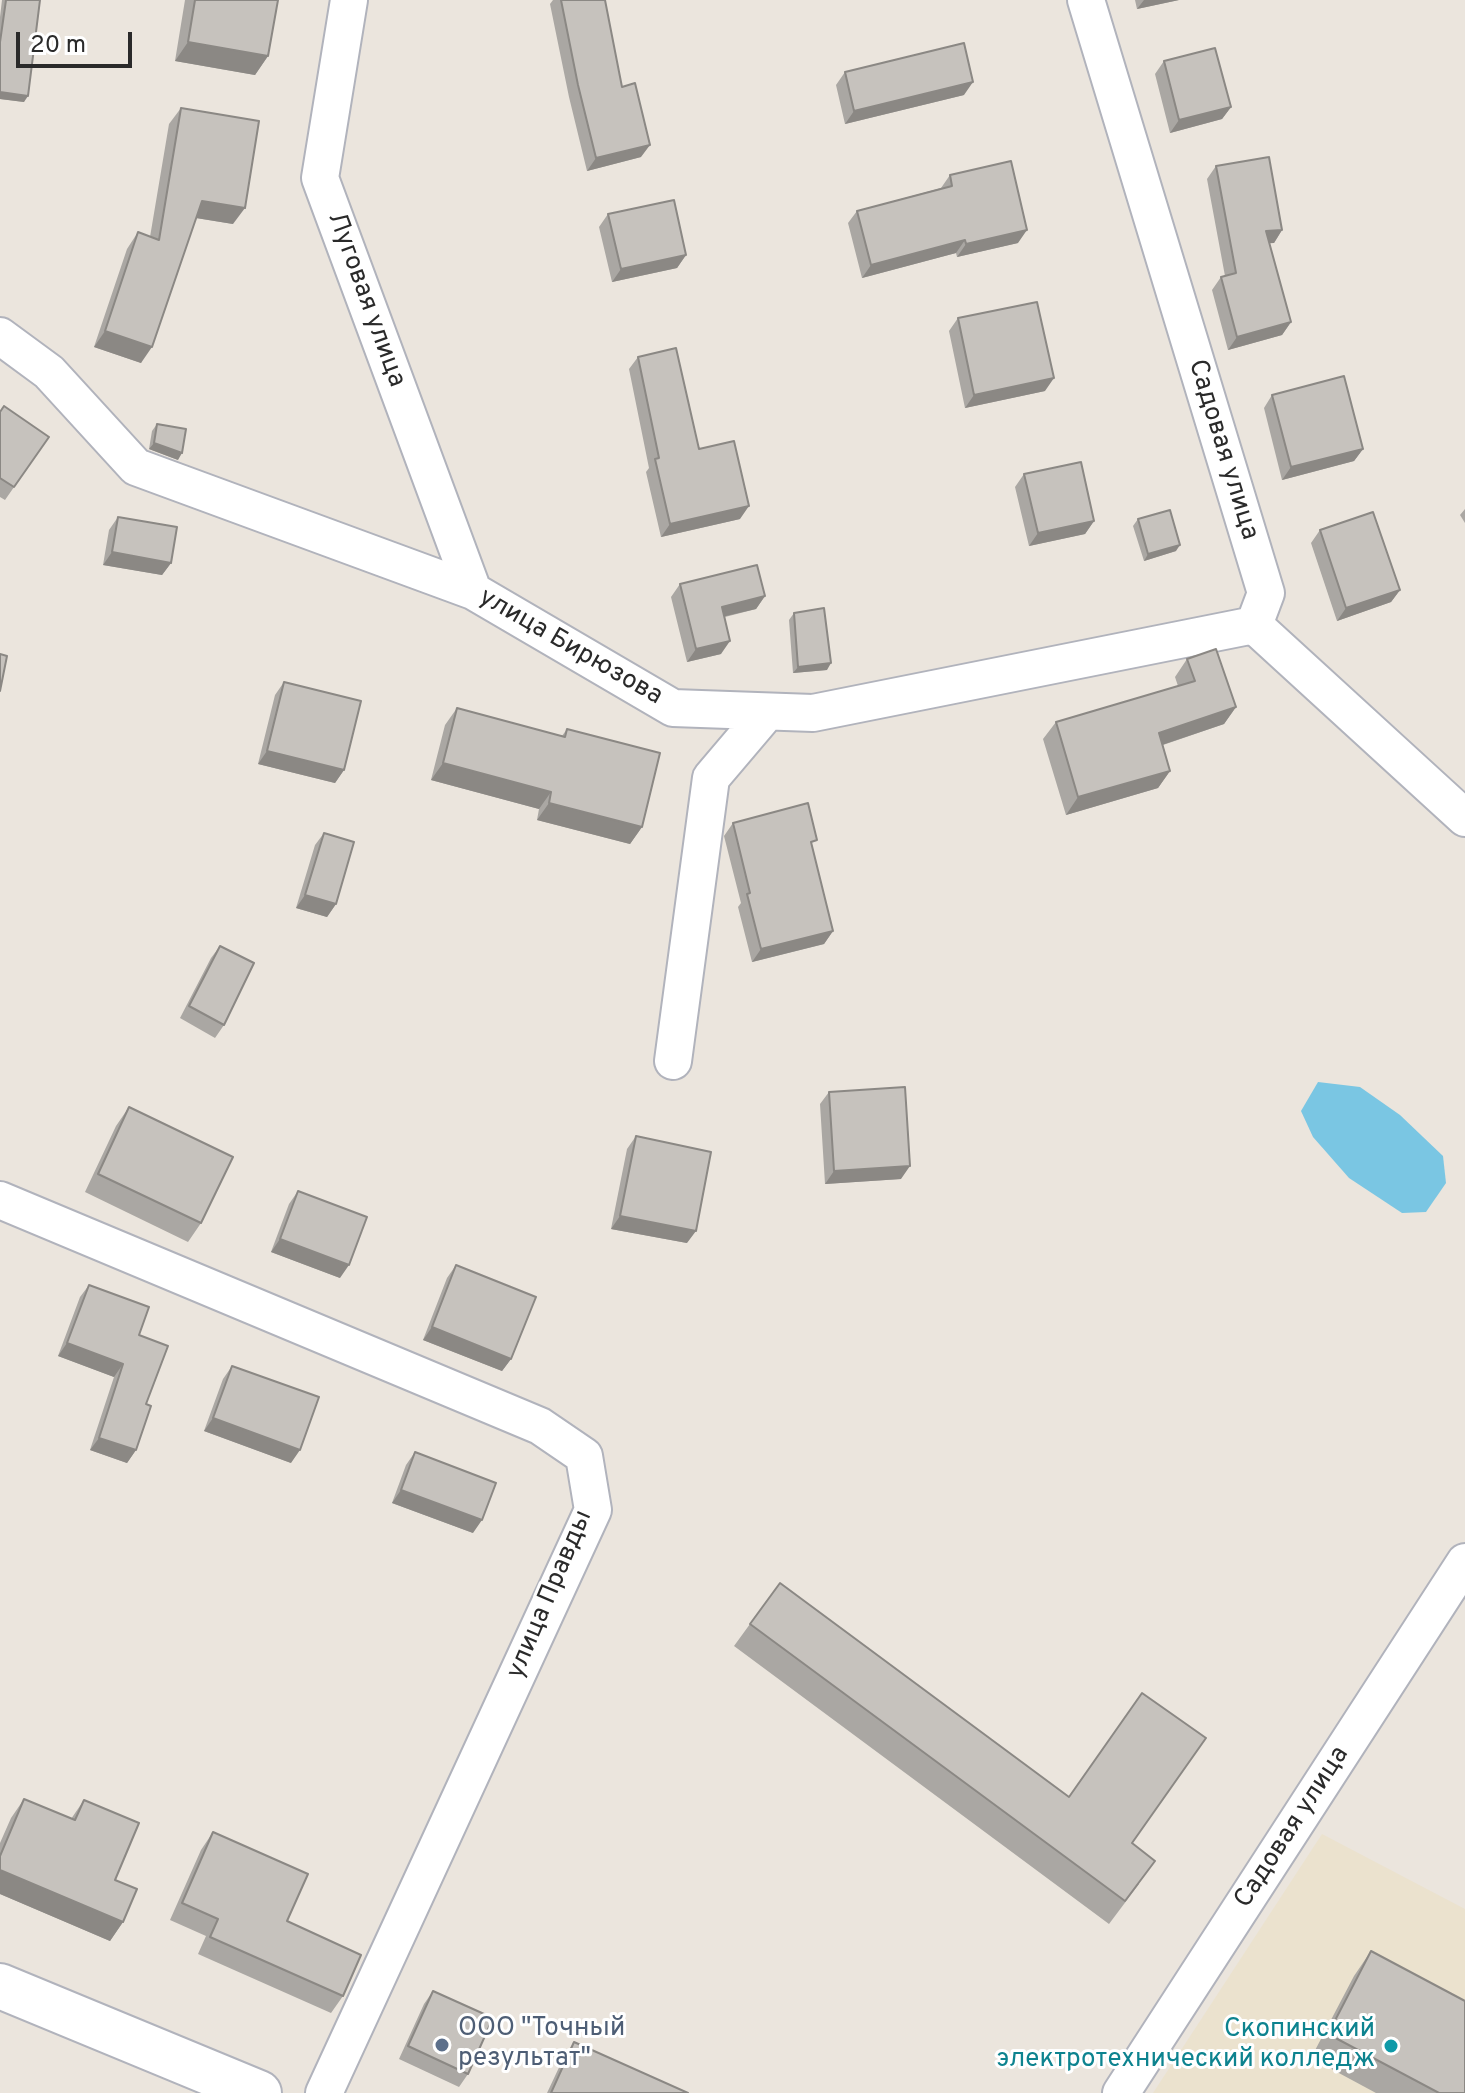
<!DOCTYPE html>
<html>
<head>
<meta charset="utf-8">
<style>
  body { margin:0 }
  #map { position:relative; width:1465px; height:2093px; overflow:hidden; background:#ebe5dd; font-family:Overpass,sans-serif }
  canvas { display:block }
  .scale { position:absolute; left:16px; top:32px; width:116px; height:36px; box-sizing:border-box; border:4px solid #2a2a2a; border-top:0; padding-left:10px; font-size:24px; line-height:28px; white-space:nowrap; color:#2a2a2a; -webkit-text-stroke:6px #fff; paint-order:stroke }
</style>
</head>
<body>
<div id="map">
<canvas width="1465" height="2093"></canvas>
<div class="scale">20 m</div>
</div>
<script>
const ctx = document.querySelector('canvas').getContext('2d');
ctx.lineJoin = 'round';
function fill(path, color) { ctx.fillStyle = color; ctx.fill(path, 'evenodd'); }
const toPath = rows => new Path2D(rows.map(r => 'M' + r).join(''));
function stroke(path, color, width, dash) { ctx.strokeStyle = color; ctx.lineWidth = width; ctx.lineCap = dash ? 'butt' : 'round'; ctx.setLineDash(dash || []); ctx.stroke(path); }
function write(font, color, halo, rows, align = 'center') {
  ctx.font = font + ' Overpass,sans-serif'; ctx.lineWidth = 6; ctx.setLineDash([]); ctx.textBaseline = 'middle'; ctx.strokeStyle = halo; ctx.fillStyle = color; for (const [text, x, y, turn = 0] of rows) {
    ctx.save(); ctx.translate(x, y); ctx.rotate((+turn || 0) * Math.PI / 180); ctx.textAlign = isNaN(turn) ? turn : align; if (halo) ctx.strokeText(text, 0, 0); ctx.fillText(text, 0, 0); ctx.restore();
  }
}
fill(toPath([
  [1322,1834,1465,1909,1465,2093,1153,2093]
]), '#ebe2ce');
fill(toPath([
  [1318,1082,1360,1087,1400,1115,1443,1156,1446,1183,1426,1212,1402,1213,1349,1178,1313,1137,1301,1111]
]), '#7ac6e3');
const minor = toPath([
  [349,0,320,178,473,591],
  [1086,0,1266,593,1254,625,1465,818],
  [0,336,49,372,136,467,473,591,673,708,813,713,1254,625],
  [673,1061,711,778,767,712],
  [0,1200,540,1426,584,1456,593,1510,324,2093],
  [1121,2093,1465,1562]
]);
const secondary = toPath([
  [0,1986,259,2093]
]);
stroke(minor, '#b1b3bc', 40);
stroke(secondary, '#b1b3bc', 48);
stroke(minor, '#fff', 36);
stroke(secondary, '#fff', 44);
fill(toPath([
  [2,0,40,0,24,102,0,99,0,17],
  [185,0,278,0,268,56,255,75,175,61],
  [553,0,605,0,622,87,641,157,587,171,569,97,550,4],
  [1135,0,1179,0,1137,9],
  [1164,61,1231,107,1222,119,1170,133,1155,74],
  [845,72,964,95,845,124,836,85],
  [181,108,233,224,196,218,141,363,94,347,127,249,138,232,150,237,169,124],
  [1216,166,1282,230,1274,243,1269,243,1291,322,1282,335,1228,350,1212,290,1221,277,1225,276,1207,179],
  [950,175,1018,243,957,257,956,253,862,278,848,223,857,211,941,188],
  [608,214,686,255,677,268,612,282,599,227],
  [958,318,1045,391,965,408,949,331],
  [638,357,699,449,740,519,661,537,646,472,649,468,629,369],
  [1272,395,1363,449,1354,461,1282,480,1264,408],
  [0,412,49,437,5,500,0,497],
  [157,424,178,460,149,449,152,431],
  [1024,474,1094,521,1085,534,1029,546,1015,487],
  [1465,509,1465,523,1460,515],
  [118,517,171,563,162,575,103,565,109,530],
  [1138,519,1176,551,1144,561,1133,526],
  [1320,530,1400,590,1391,602,1337,621,1311,543],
  [680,584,765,596,756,609,725,617,721,654,687,662,671,597],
  [794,613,827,670,793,673,789,620],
  [1187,659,1236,707,1224,724,1163,745,1170,771,1158,788,1066,815,1043,739,1056,722,1178,686,1175,677],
  [284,682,344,770,335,783,258,764,275,695],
  [457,708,562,736,567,729,642,827,630,844,537,820,539,809,431,780,445,725],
  [733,823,812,847,833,931,824,944,752,962,738,907,741,903,724,836],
  [324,833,336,904,327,917,296,908,315,845],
  [220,946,224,1025,215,1038,180,1018,211,958],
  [829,1092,901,1179,825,1184,820,1104],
  [129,1107,201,1223,188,1242,85,1192,116,1126],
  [636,1136,687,1243,611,1229,627,1149],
  [298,1191,340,1278,271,1252,289,1204],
  [456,1265,511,1359,502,1371,423,1340,447,1278],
  [89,1285,139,1335,146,1404,136,1450,127,1463,90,1450,114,1377,58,1356,80,1297],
  [232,1366,291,1463,204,1431,223,1379],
  [415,1452,473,1533,392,1503,406,1465],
  [750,1624,1132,1843,1139,1884,1109,1924,734,1646],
  [24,1799,71,1819,84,1800,115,1880,123,1922,110,1941,0,1894,0,1843,11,1818],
  [213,1832,287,1921,343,1996,331,2013,198,1954,206,1936,170,1920,201,1850],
  [1371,1951,1465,2093,1376,2093,1311,2058,1354,1976],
  [433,1991,468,2074,459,2087,399,2059,424,2004],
  [574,2042,688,2093,547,2093,563,2059]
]), '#aaa7a3');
fill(toPath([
  [1144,0,1179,0,1137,9],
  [188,42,268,56,255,75,175,61],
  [973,82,964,95,845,124,854,111],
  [0,92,28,96,24,102,0,99],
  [1231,107,1222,119,1170,133,1179,120],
  [650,145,641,157,587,171,596,158],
  [202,201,245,208,233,224,190,217],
  [1027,230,1018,243,957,257,966,244],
  [1282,230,1274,243,1257,244,1266,231],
  [965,240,956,253,862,278,871,265],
  [686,255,677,268,612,282,621,269],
  [1291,322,1282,335,1228,350,1237,337],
  [105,331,152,347,141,363,94,347],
  [1054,378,1045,391,965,408,974,395],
  [154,443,182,453,178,460,149,449],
  [1363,449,1354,461,1282,480,1291,467],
  [749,506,740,519,661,537,670,524],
  [1094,521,1085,534,1029,546,1038,533],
  [1180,545,1176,551,1144,561,1148,554],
  [112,552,171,563,162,575,103,565],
  [1400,590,1391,602,1337,621,1346,608],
  [765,596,756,609,713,619,722,607],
  [730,641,721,654,687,662,696,649],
  [831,663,827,670,793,673,798,667],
  [1236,707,1224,724,1147,750,1159,733],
  [267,751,344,770,335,783,258,764],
  [443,763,551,792,539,809,431,780],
  [1170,771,1158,788,1066,815,1078,797],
  [549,803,642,827,630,844,537,820],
  [305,895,336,904,327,917,296,908],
  [833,931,824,944,752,962,761,949],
  [910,1166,901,1179,825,1184,834,1171],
  [620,1216,696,1231,687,1243,611,1229],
  [280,1239,349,1265,340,1278,271,1252],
  [432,1327,511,1359,502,1371,423,1340],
  [67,1343,123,1364,114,1377,58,1356],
  [213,1418,300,1450,291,1463,204,1431],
  [99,1438,136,1450,127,1463,90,1450],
  [401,1490,482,1520,473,1533,392,1503],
  [0,1870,123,1922,110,1941,0,1894]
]), '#8b8884');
const building = toPath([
  [6,0,40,0,28,96,0,92,0,42,6,0],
  [195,0,278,0,268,56,188,42,195,0],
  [561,0,605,0,622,87,635,83,650,145,596,158,578,85,561,0],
  [964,43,973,82,854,111,845,72,964,43],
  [1215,48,1231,107,1179,120,1164,61,1215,48],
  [181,108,259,121,245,208,202,201,152,347,105,331,138,232,159,240,181,108],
  [1269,157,1282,230,1266,231,1291,322,1237,337,1221,277,1236,273,1216,166,1269,157],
  [1011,161,1027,230,966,244,965,240,871,265,857,211,952,186,950,175,1011,161],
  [674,200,686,255,621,269,608,214,674,200],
  [1037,302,1054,378,974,395,958,318,1037,302],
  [676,348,699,449,734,441,749,506,670,524,655,459,659,458,638,357,676,348],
  [1344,376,1363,449,1291,467,1272,395,1344,376],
  [4,406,49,437,14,487,0,478,0,412,4,406],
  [157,424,186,429,182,453,154,443,157,424],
  [1081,462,1094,521,1038,533,1024,474,1081,462],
  [1170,510,1180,545,1148,554,1138,519,1170,510],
  [1373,512,1400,590,1346,608,1320,530,1373,512],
  [118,517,177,527,171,563,112,552,118,517],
  [757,565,765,596,722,607,730,641,696,649,680,584,757,565],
  [824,608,831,663,798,667,794,613,824,608],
  [1216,649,1236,707,1159,733,1170,771,1078,797,1056,722,1195,681,1187,659,1216,649],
  [0,654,7,656,0,691,0,654],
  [284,682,361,701,344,770,267,751,284,682],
  [457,708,565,737,567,729,660,753,642,827,549,803,551,792,443,763,457,708],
  [808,803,817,840,811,842,833,931,761,949,747,894,750,893,733,823,808,803],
  [324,833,354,842,336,904,305,895,324,833],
  [220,946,254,963,224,1025,189,1006,220,946],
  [905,1087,910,1166,834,1171,829,1092,905,1087],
  [129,1107,233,1157,201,1223,98,1174,129,1107],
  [636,1136,711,1152,696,1231,620,1216,636,1136],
  [298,1191,367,1217,349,1265,280,1239,298,1191],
  [456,1265,536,1297,511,1359,432,1327,456,1265],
  [89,1285,149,1307,139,1335,168,1346,146,1404,151,1406,136,1450,99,1438,123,1364,67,1343,89,1285],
  [232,1366,319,1397,300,1450,213,1418,232,1366],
  [415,1452,496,1483,482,1520,401,1490,415,1452],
  [780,1583,1069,1797,1142,1693,1206,1738,1132,1843,1155,1861,1125,1901,750,1624,780,1583],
  [24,1799,75,1820,84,1800,139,1823,115,1880,137,1889,123,1922,0,1870,0,1856,24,1799],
  [213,1832,308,1874,287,1921,361,1955,343,1996,210,1937,218,1919,182,1903,213,1832],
  [1371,1951,1465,2001,1465,2093,1439,2093,1328,2034,1371,1951],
  [433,1991,493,2018,468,2074,408,2046,433,1991],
  [574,2042,688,2093,551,2093,574,2042]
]);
fill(building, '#c6c2bd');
stroke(building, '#8b8884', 2);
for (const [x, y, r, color] of [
  [442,2045,8,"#5c6f8a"],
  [1391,2046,8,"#0f9aa8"]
]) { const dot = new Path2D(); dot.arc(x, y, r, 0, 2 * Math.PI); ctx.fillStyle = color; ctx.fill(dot); stroke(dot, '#fff', 3); }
write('26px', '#2a2a2a', '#fff', [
  ["Луговая улица",365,300,70],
  ["Садовая улица",1222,450,73],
  ["улица Бирюзова",570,648,30],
  ["улица Правды",551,1595,-67],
  ["Садовая улица",1293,1828,-57]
]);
write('26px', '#4e5e75', '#fff', [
  ["ООО \"Точный",458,2030],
  ["результат\"",458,2060]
], 'left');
write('26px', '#0d838f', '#fff', [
  ["Скопинский",1375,2031],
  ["электротехнический колледж",1375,2061]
], 'right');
</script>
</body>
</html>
